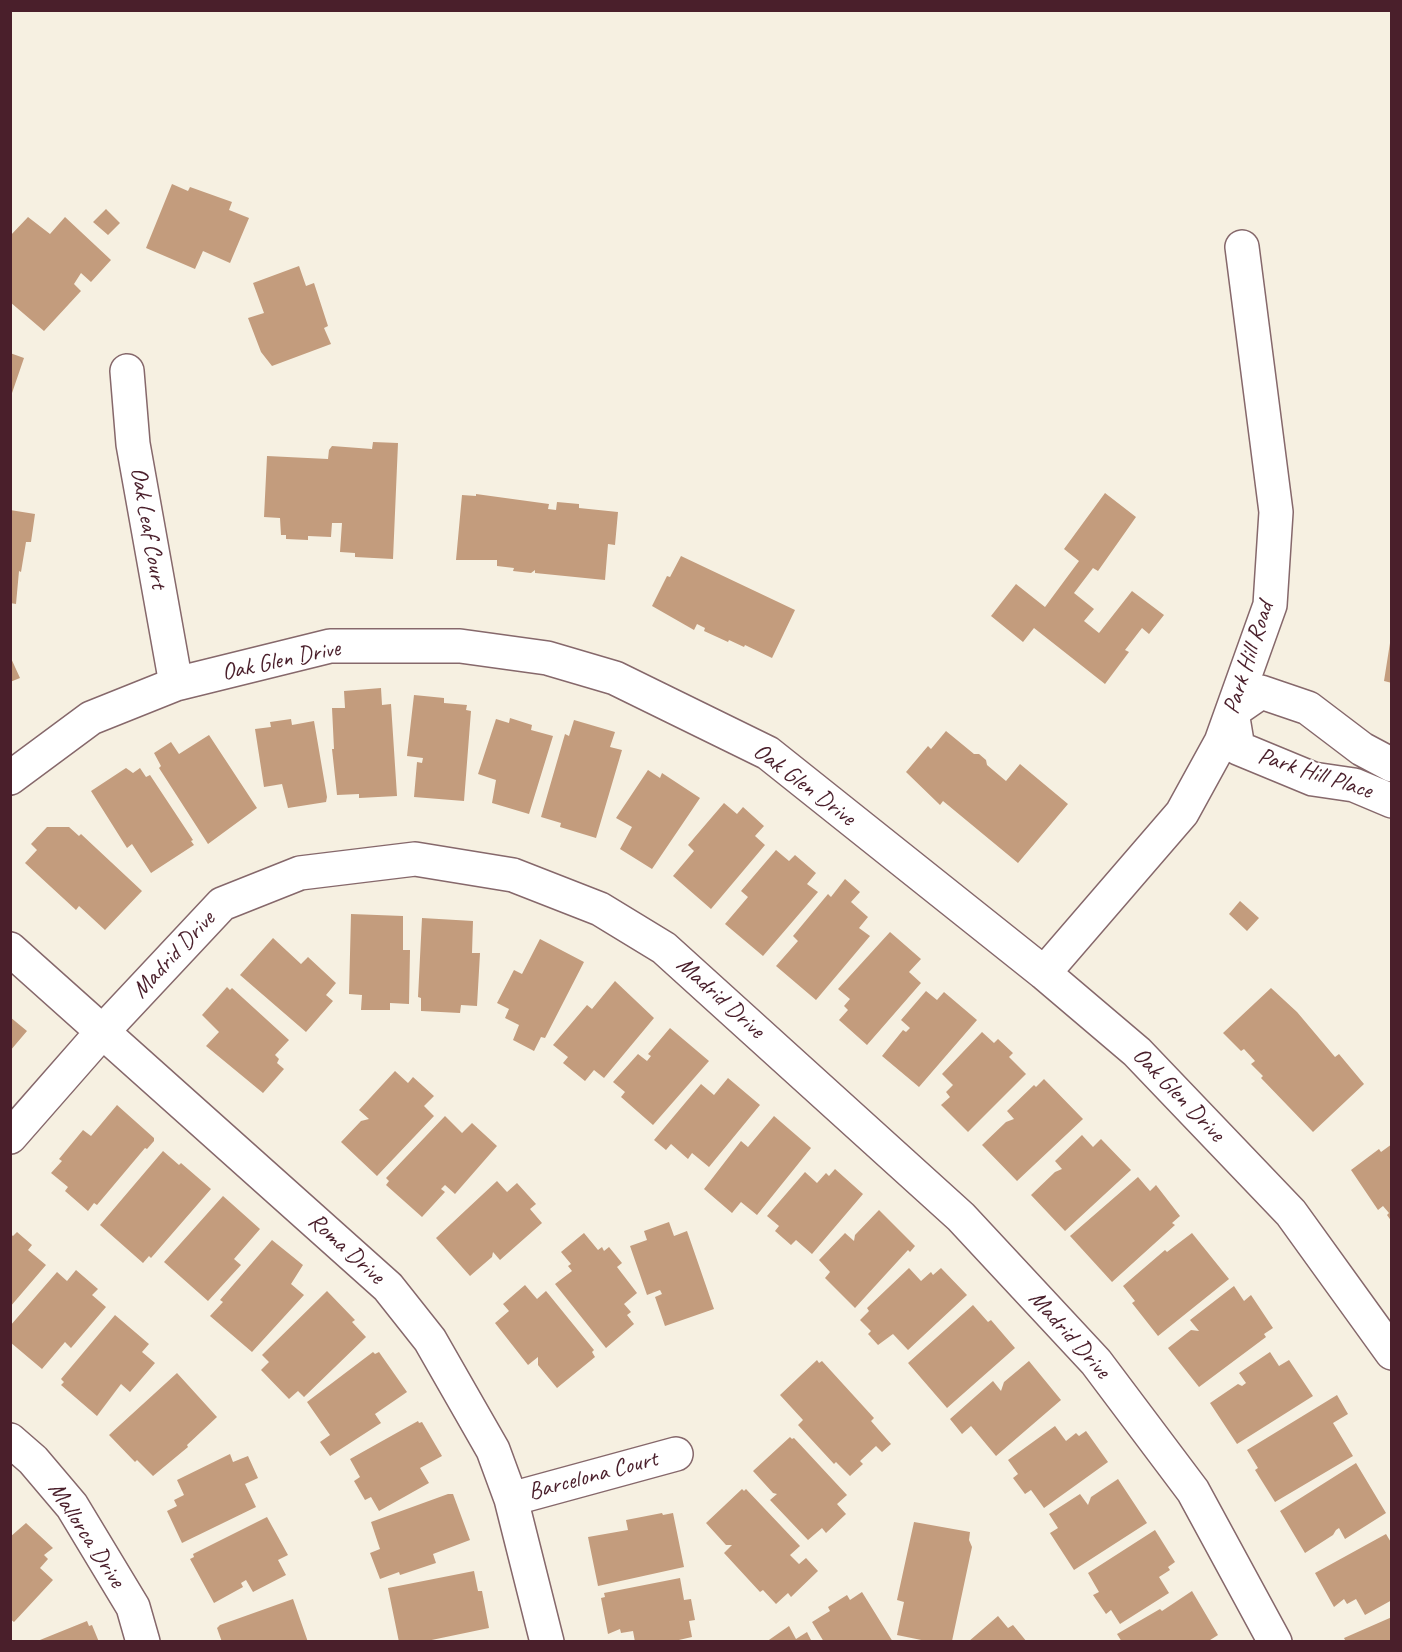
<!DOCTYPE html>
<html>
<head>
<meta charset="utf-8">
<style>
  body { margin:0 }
  #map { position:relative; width:1402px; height:1652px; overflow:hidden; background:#f6f0e1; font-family:Caveat,sans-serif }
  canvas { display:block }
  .frame { position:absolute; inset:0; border:12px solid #4a1f2b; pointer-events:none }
</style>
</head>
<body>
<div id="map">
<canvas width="1402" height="1652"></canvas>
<div class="frame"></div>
</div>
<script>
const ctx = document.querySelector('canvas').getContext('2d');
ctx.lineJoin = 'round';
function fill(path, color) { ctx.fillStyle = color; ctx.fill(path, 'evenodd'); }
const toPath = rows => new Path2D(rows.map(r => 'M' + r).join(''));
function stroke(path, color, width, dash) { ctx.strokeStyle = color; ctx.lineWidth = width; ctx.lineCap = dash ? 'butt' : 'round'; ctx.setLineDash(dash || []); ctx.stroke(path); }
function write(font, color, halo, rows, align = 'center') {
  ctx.font = font + ' Caveat,sans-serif'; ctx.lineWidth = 5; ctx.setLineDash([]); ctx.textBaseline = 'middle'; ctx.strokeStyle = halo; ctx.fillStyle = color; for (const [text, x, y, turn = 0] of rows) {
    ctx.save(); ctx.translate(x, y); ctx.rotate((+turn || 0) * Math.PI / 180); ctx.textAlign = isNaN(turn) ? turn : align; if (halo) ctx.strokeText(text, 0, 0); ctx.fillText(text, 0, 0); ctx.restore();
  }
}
fill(toPath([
  [172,184,188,191,190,187,232,202,229,210,249,218,230,263,203,251,195,269,146,248],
  [106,209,120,223,108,235,93,222],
  [28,217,50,234,65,217,111,260,91,282,81,273,74,284,81,291,44,331,10,302,10,236],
  [299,266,306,286,314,283,328,326,324,328,331,344,272,366,261,352,248,318,264,313,253,283],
  [10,353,24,358,11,396,10,396],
  [373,442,398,443,393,559,355,557,355,553,340,552,342,523,332,523,331,537,308,536,308,540,286,539,286,535,281,535,280,518,264,517,267,456,328,459,329,450,332,446,372,449],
  [1105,493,1136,517,1098,571,1093,568,1074,593,1094,609,1084,621,1099,633,1132,591,1164,615,1149,634,1142,628,1125,650,1129,652,1105,684,1034,628,1023,642,991,616,1016,584,1045,607,1079,561,1064,549],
  [476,494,549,504,548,509,556,510,557,502,579,504,579,508,618,512,615,545,608,544,605,580,535,573,535,570,531,573,513,571,514,568,497,566,497,560,456,560,462,495,476,496],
  [10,510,35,514,31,542,26,542,21,572,19,571,16,604,10,603],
  [681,556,795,610,772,658,745,645,744,647,729,640,728,642,704,631,705,628,697,624,694,630,652,606,667,576,670,577],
  [1390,643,1392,643,1392,683,1384,681],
  [10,656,20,678,10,682],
  [381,688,382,705,391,704,397,796,359,798,359,794,337,795,332,749,334,749,332,708,345,708,344,691],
  [414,695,444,698,444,703,467,705,466,710,471,711,464,801,414,797,417,762,422,763,423,758,407,756],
  [510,718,532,725,531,730,553,736,529,814,492,803,496,780,478,774,496,719,509,723],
  [291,719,292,725,314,721,327,797,326,802,288,808,282,784,264,787,255,729,271,727,270,722],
  [574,720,615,732,610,747,622,750,596,838,560,827,561,823,541,817,565,734,569,736],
  [946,731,974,754,979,754,986,760,987,765,1006,781,1020,764,1068,804,1018,863,943,801,940,805,906,772,928,746,931,749],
  [209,735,257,808,208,844,159,768,161,766,154,753,171,742,179,754],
  [126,768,133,773,140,768,146,777,150,775,193,840,191,841,194,845,151,873,132,844,127,848,91,791],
  [648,770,660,778,662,773,700,798,652,869,620,849,632,827,616,818],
  [724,803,737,814,743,807,764,826,755,836,765,845,711,909,673,876,694,851,688,845],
  [47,827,69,827,79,836,81,834,142,891,105,930,79,906,76,910,25,863,37,850,31,844],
  [776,850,789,861,795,855,816,873,807,884,818,892,763,956,725,924,748,897,741,891],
  [845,879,860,892,851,902,868,917,859,928,870,936,816,1000,776,966,798,941,793,936,828,894,831,897],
  [1240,901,1259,918,1247,931,1229,914],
  [351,914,403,916,403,950,410,950,409,1004,390,1003,390,1010,361,1010,362,995,349,994],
  [422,918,473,921,472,953,480,953,477,1006,461,1005,460,1013,421,1011,421,998,418,997],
  [890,932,921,959,909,972,921,983,867,1045,839,1020,848,1010,844,1006,850,999,838,989],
  [273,938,301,964,308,957,336,983,326,995,333,1001,306,1032,240,975],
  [540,939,584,962,545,1038,541,1037,534,1051,513,1040,519,1025,505,1018,509,1009,497,1003,514,970,522,974],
  [615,981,654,1018,604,1078,594,1070,585,1081,563,1063,568,1057,553,1045,587,1005,592,1009],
  [227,987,230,990,232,988,289,1040,275,1055,279,1059,277,1063,284,1069,263,1093,206,1046,219,1032,202,1015],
  [1271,988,1297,1012,1335,1057,1339,1054,1364,1084,1313,1132,1261,1078,1263,1076,1251,1064,1255,1061,1244,1049,1241,1051,1223,1033],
  [926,991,937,1000,944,992,977,1020,919,1087,882,1056,903,1030,906,1032,910,1028,901,1020],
  [10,1017,27,1031,10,1051],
  [670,1028,709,1061,653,1125,621,1097,625,1092,613,1082,638,1054,647,1061,651,1056,648,1054],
  [982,1032,994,1043,998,1039,1013,1053,1009,1057,1026,1074,968,1132,941,1105,950,1097,946,1092,953,1085,942,1074],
  [395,1071,408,1083,413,1077,434,1096,424,1106,434,1116,377,1176,341,1142,361,1121,369,1119,359,1110],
  [728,1078,760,1105,709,1167,692,1153,688,1159,671,1144,666,1150,654,1140,701,1084,714,1095],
  [1044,1079,1083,1119,1017,1181,982,1145,1006,1122,1014,1119,1007,1111,1034,1085,1036,1087],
  [117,1105,154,1138,154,1141,147,1149,145,1148,97,1205,94,1203,88,1211,65,1191,68,1187,51,1173,62,1161,59,1159,83,1130,91,1136],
  [445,1116,462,1133,472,1123,497,1146,455,1194,445,1185,441,1189,445,1192,422,1217,386,1185,389,1181,386,1178],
  [774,1116,811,1148,757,1215,741,1202,732,1213,704,1189,741,1141,748,1147],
  [1082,1135,1093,1147,1101,1139,1131,1170,1065,1231,1031,1195,1055,1172,1062,1169,1055,1161],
  [1392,1144,1392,1222,1387,1215,1389,1213,1383,1206,1378,1210,1351,1170,1379,1149,1381,1152],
  [163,1151,179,1165,181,1163,211,1189,151,1258,149,1256,143,1263,100,1225],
  [835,1169,863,1194,812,1254,796,1240,791,1245,775,1231,779,1226,767,1216,805,1172,817,1183,826,1173,829,1176],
  [1138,1177,1150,1191,1156,1185,1180,1216,1172,1223,1175,1225,1112,1282,1070,1236],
  [497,1181,507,1192,517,1183,536,1204,530,1209,542,1223,500,1260,493,1252,492,1257,470,1276,436,1238],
  [223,1196,260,1229,234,1259,241,1265,208,1301,164,1262],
  [879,1210,915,1246,910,1252,908,1250,855,1308,825,1278,830,1272,819,1260,845,1233,854,1241,855,1235],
  [669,1222,674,1236,687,1231,714,1309,665,1326,655,1297,662,1294,660,1290,647,1295,630,1246,647,1240,644,1231],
  [17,1232,32,1245,28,1250,46,1265,10,1307,10,1234,13,1236],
  [584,1233,598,1250,602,1247,604,1251,609,1247,622,1263,617,1267,637,1293,624,1304,631,1312,627,1315,634,1324,606,1348,555,1284,572,1271,568,1266,571,1264,561,1252],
  [1192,1233,1229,1279,1158,1336,1132,1303,1135,1301,1123,1286,1165,1250,1167,1252],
  [272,1240,303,1265,291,1284,304,1295,252,1352,210,1316,223,1302,220,1300],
  [909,1268,921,1281,931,1272,933,1275,941,1268,967,1295,908,1350,893,1334,878,1345,868,1334,871,1331,860,1320,869,1311,867,1308],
  [76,1270,98,1289,92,1295,106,1307,71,1348,65,1342,42,1369,10,1342,10,1326,57,1272,67,1281],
  [525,1285,537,1299,546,1291,594,1350,592,1352,595,1357,557,1388,538,1365,538,1357,528,1365,495,1323,509,1311,503,1304],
  [1234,1286,1244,1301,1251,1295,1273,1328,1264,1334,1266,1337,1199,1387,1168,1348,1191,1330,1199,1331,1190,1320],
  [327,1291,355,1320,352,1322,366,1337,304,1397,298,1391,289,1399,261,1370,269,1362,262,1355],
  [973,1305,988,1322,991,1320,1015,1348,947,1408,908,1363],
  [115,1315,149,1344,142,1352,155,1363,130,1392,121,1384,97,1416,61,1385,64,1382,61,1379],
  [373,1352,375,1354,379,1352,407,1392,375,1414,381,1423,330,1456,320,1442,330,1435,307,1402],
  [1270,1352,1279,1366,1289,1360,1313,1396,1237,1444,1210,1403,1238,1384,1242,1386,1246,1383,1239,1373],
  [817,1360,819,1363,822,1361,874,1418,871,1421,891,1444,882,1452,876,1446,860,1461,863,1464,850,1476,836,1462,834,1464,798,1425,803,1420,780,1395],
  [1029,1361,1061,1400,996,1456,971,1426,962,1434,950,1419,993,1381,1001,1391,1004,1382],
  [177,1373,217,1417,187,1445,188,1447,153,1476,137,1460,135,1462,109,1435],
  [1337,1395,1348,1414,1333,1423,1353,1456,1275,1502,1255,1470,1258,1468,1247,1450],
  [418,1421,419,1423,422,1422,442,1456,420,1468,429,1483,379,1511,371,1497,365,1500,354,1481,360,1477,350,1459],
  [1055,1426,1066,1441,1076,1433,1079,1436,1086,1431,1108,1462,1044,1508,1031,1490,1025,1494,1013,1478,1018,1474,1008,1460],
  [790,1437,792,1439,794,1438,847,1495,837,1504,846,1514,826,1533,822,1528,808,1540,770,1500,777,1494,773,1493,753,1471],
  [230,1454,233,1462,248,1456,258,1478,245,1484,256,1507,182,1543,167,1511,177,1506,174,1500,184,1495,177,1480],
  [1356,1463,1386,1513,1345,1539,1339,1528,1336,1530,1333,1535,1305,1553,1280,1511],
  [1118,1479,1147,1523,1074,1570,1050,1533,1058,1528,1049,1514,1080,1494,1088,1505,1091,1497],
  [742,1489,744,1491,746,1489,800,1546,790,1555,799,1564,806,1558,818,1571,791,1597,788,1593,776,1604,763,1590,760,1592,724,1553,732,1545,726,1545,706,1523],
  [448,1494,453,1494,470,1540,433,1554,436,1563,400,1575,399,1572,380,1579,370,1553,380,1549,371,1522],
  [662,1513,663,1515,673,1513,684,1567,598,1586,588,1537,628,1530,626,1520],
  [267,1517,288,1555,278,1560,286,1575,253,1592,246,1580,241,1583,243,1587,214,1603,190,1559,194,1557,193,1554],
  [914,1522,970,1532,969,1540,972,1547,952,1641,931,1642,897,1635,904,1602,897,1600],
  [26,1523,53,1548,44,1555,48,1559,40,1568,53,1580,14,1622,10,1619,10,1537],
  [1155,1530,1175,1562,1168,1567,1170,1570,1159,1577,1169,1593,1120,1624,1111,1610,1106,1614,1093,1595,1099,1592,1088,1573],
  [1386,1534,1392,1544,1392,1600,1365,1615,1356,1599,1347,1604,1344,1599,1334,1607,1315,1573],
  [474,1571,478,1591,482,1591,489,1628,422,1642,399,1642,388,1588],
  [680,1578,684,1600,691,1599,695,1620,689,1621,692,1637,670,1642,635,1642,633,1631,621,1633,620,1629,608,1634,601,1598,605,1597,604,1593],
  [1192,1591,1218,1635,1207,1642,1122,1642,1117,1634,1160,1609,1162,1611],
  [862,1592,893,1642,824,1642,812,1622,830,1611,828,1607,847,1595,850,1600],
  [293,1599,308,1642,222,1642,217,1628,220,1625],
  [998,1616,1008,1628,1013,1625,1027,1642,968,1642],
  [1392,1617,1392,1642,1346,1642,1344,1638],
  [87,1621,89,1626,92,1625,99,1642,35,1642],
  [789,1626,796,1639,807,1632,812,1642,766,1642]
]), '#c39c7d');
const minor = toPath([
  [127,371,133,444,176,684],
  [1392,765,1362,749,1308,708,1261,692,1232,712,1238,748,1313,779,1354,785,1392,801],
  [10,778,91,718,176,684,330,646,460,646,547,658,615,678,768,753,1044,973,1137,1052,1291,1213,1392,1353],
  [10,949,388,1287,430,1340,493,1450,511,1499,547,1642],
  [1044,973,1182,813,1221,742,1270,605,1276,512,1242,247],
  [10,1137,103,1031,222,904,300,873,415,859,513,875,600,909,664,948,961,1217,1096,1362,1193,1491,1275,1642],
  [10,1440,33,1460,72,1506,133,1607,143,1642],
  [511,1499,676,1454]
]);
stroke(minor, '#86686b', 36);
stroke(minor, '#fff', 33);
write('24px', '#4a1f2b', '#fff', [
  ["Oak Leaf Court",148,528,80],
  ["Park Hill Road",1249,658,-72],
  ["Oak Glen Drive",281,661,-12],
  ["Park Hill Place",1315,774,18],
  ["Oak Glen Drive",804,785,37],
  ["Madrid Drive",174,955,-47],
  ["Madrid Drive",720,998,42],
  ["Oak Glen Drive",1178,1095,46],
  ["Roma Drive",346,1249,42],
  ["Madrid Drive",1069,1335,48],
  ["Barcelona Court",593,1476,-15],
  ["Mallorca Drive",86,1535,57]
]);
</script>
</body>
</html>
